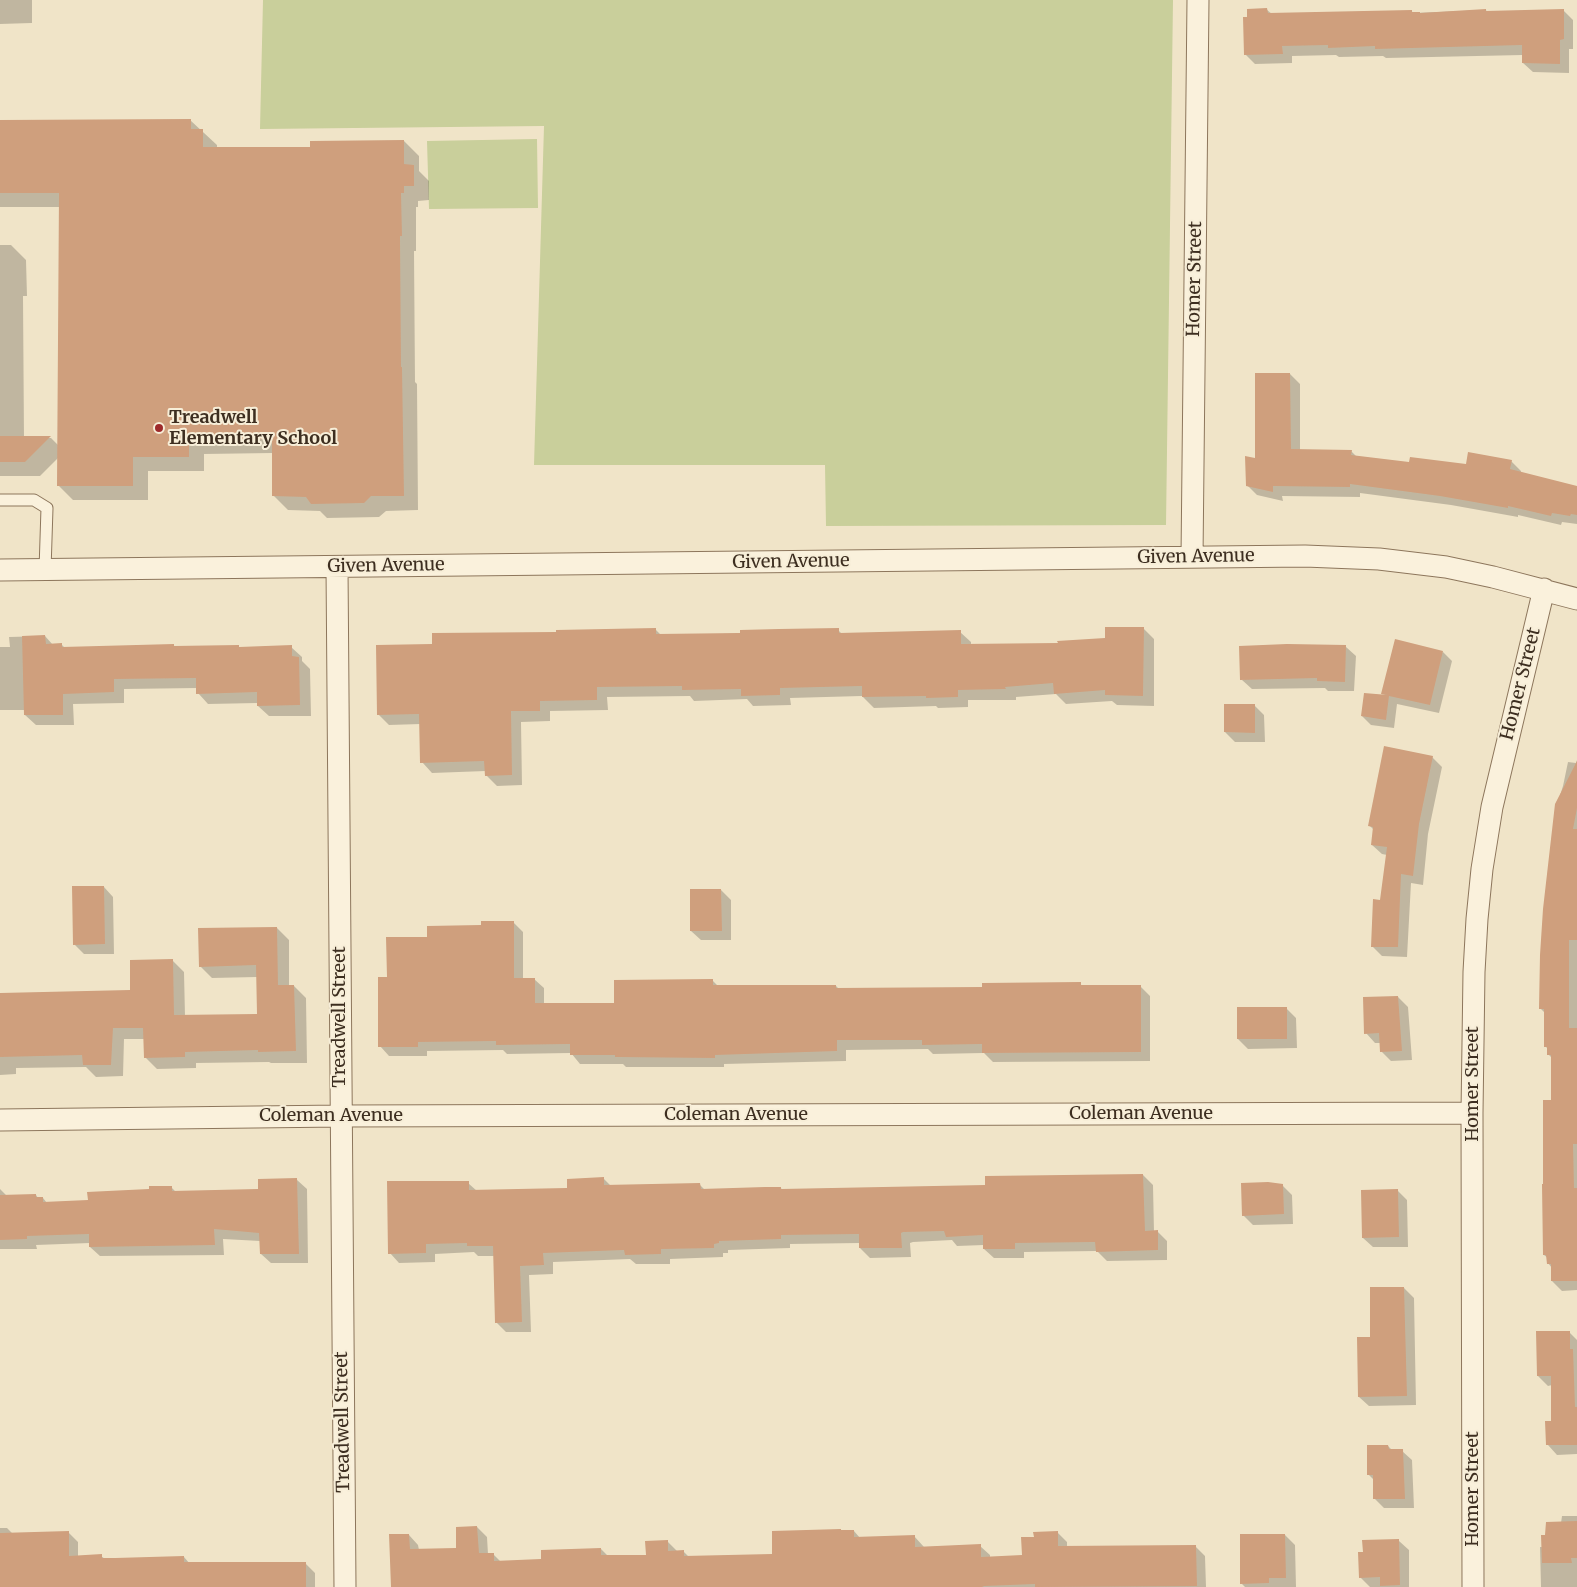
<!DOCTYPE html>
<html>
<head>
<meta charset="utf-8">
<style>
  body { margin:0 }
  canvas { display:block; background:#f0e4c8 }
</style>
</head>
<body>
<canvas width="1577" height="1587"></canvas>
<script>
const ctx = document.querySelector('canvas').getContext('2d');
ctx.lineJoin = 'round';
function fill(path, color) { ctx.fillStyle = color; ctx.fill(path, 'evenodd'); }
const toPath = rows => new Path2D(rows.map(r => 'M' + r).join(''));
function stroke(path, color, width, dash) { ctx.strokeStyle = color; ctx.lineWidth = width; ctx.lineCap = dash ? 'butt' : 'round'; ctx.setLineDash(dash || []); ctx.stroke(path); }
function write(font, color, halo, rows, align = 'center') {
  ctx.font = font + ' Merriweather,serif'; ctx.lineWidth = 4; ctx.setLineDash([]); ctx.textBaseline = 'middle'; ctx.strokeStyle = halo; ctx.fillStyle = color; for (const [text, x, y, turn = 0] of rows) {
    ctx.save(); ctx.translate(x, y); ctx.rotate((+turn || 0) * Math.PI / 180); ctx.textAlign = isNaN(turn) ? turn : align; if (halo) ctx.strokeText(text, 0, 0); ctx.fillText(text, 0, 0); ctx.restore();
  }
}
fill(toPath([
  [263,0,1173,0,1166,525,826,526,825,465,534,465,544,126,260,129],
  [537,139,538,208,429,209,427,141]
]), '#c9cf9b');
fill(toPath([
  [0,0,32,0,32,23,0,24],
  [1267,10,1272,14,1411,11,1414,13,1486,10,1487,12,1563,10,1573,20,1573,49,1569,49,1569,73,1533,72,1523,63,1523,55,1386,58,1383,56,1339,57,1336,55,1292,56,1292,63,1255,64,1245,54,1248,18],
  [190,120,217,145,217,148,312,148,404,141,419,156,419,171,429,181,429,200,418,201,418,207,416,207,416,251,414,251,415,382,417,384,418,510,386,511,379,517,327,518,320,511,288,510,273,495,273,453,204,454,204,471,148,471,148,500,73,500,58,485,58,458,40,476,0,476,0,245,11,245,26,260,27,296,23,296,24,438,51,438,58,445,60,207,0,207,0,121],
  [1290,374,1300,384,1300,450,1351,451,1357,457,1410,463,1467,465,1511,461,1521,471,1521,473,1577,487,1577,524,1562,522,1561,525,1518,515,1518,517,1451,505,1360,493,1360,497,1282,496,1283,501,1257,495,1247,485],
  [1143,628,1154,639,1154,706,1117,705,1112,701,1066,704,1056,694,1016,697,1016,700,968,700,968,707,938,708,936,706,874,708,862,696,790,698,791,705,753,706,747,699,694,701,690,696,607,697,608,710,550,711,550,721,521,722,522,785,497,786,486,775,486,771,432,773,422,762,421,724,389,725,378,714,433,645,558,633,656,630,662,636,838,630,842,634,960,632,971,642,971,645,1059,644,1106,639],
  [45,636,53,645,62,645,65,648,173,645,176,647,240,648,291,647,302,657,302,661,310,669,311,716,269,716,258,706,258,703,208,704,198,693,198,688,124,689,124,703,73,704,74,725,36,725,25,715,25,710,0,710,0,647,10,647,9,637],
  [1346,647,1356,656,1354,691,1328,691,1325,688,1252,689,1242,680],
  [1443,652,1452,661,1439,713,1397,704,1394,728,1371,725,1362,716,1386,696,1383,693],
  [1254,705,1264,715,1265,742,1235,742,1225,732],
  [1432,757,1442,767,1428,834,1423,885,1411,883,1407,957,1382,956,1372,946,1382,901,1387,855,1382,854,1372,845,1374,830,1369,825],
  [1577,760,1577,1290,1562,1291,1552,1281,1552,1268,1548,1263,1548,1258,1544,1255,1552,1101,1552,1058,1549,1055,1549,1050,1545,1046,1546,1014,1540,1008,1557,805,1563,786,1568,762,1576,763],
  [104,887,113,897,114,954,84,954,75,945],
  [721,890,731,900,731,940,701,940,691,931],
  [513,922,523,932,523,979,534,979,544,988,544,1004,616,1004,713,981,718,986,836,986,839,989,983,988,1080,984,1083,986,1140,986,1150,996,1150,1061,993,1062,984,1053,933,1054,928,1049,846,1050,846,1061,724,1064,724,1067,626,1067,623,1064,580,1064,571,1053,507,1054,503,1050,427,1051,427,1056,389,1056,380,1046,388,978,429,938,482,926],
  [277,928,289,940,289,986,294,986,306,998,307,1063,271,1063,269,1062,196,1063,196,1068,157,1069,145,1057,145,1039,124,1039,123,1076,96,1077,86,1067,16,1068,16,1074,0,1075,0,994,132,991,172,960,184,972,185,1016,258,1015,257,977,212,978,200,966],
  [1398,997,1408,1007,1412,1060,1391,1061,1381,1051,1381,1043,1375,1043,1366,1033],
  [1286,1008,1296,1018,1297,1048,1248,1049,1238,1039],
  [1143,1175,1153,1185,1154,1232,1157,1231,1167,1241,1167,1260,1107,1261,1097,1251,1024,1252,1024,1258,994,1258,984,1249,984,1245,957,1246,952,1240,913,1242,910,1243,911,1257,870,1258,860,1248,860,1243,790,1244,790,1248,728,1250,728,1253,723,1253,723,1257,670,1259,670,1264,636,1264,630,1259,553,1262,553,1274,529,1275,531,1332,506,1332,496,1322,494,1256,478,1256,474,1252,435,1254,435,1262,399,1263,390,1253,468,1183,477,1191,569,1189,604,1179,611,1186,699,1184,705,1190,781,1188,782,1190,987,1186],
  [297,1180,307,1189,308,1263,271,1263,261,1254,260,1241,223,1239,224,1255,100,1256,90,1247,90,1243,36,1245,37,1249,0,1249,0,1189,7,1196,36,1195,38,1198,43,1198,47,1203,89,1201,171,1187,176,1192,259,1190],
  [1282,1185,1292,1195,1293,1224,1253,1225,1243,1215],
  [1398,1191,1407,1200,1408,1247,1373,1247,1363,1238],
  [1404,1288,1414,1298,1416,1405,1369,1406,1359,1397],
  [1569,1332,1577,1340,1577,1454,1557,1455,1548,1445,1553,1422,1552,1385,1548,1386,1538,1376],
  [1388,1446,1393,1451,1402,1451,1412,1460,1414,1508,1384,1508,1374,1498,1374,1480,1368,1474],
  [1562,1516,1577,1516,1577,1587,1541,1587,1540,1547,1542,1547,1547,1536,1561,1523],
  [477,1527,487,1537,488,1554,493,1554,501,1562,543,1560,601,1549,608,1556,647,1556,668,1542,678,1552,683,1551,689,1557,774,1555,854,1531,860,1538,914,1536,924,1547,980,1546,990,1555,990,1558,1023,1556,1035,1538,1057,1532,1067,1542,1067,1548,1195,1546,1205,1556,1206,1587,392,1587,409,1535,418,1545,419,1550,458,1550],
  [0,1528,7,1528,13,1534,68,1532,78,1542,78,1557,101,1556,105,1559,184,1557,190,1564,305,1563,315,1573,315,1587,0,1587],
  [1285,1535,1295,1545,1296,1587,1245,1587,1241,1583],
  [1399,1541,1409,1550,1409,1587,1370,1587,1360,1577,1364,1553]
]), '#0003');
fill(toPath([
  [1267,8,1268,13,1412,10,1412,12,1420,12,1420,13,1486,9,1486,11,1564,9,1564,39,1560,40,1560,64,1522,63,1522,45,1375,49,1375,46,1328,48,1328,45,1282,46,1283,54,1244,55,1243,17,1247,17,1247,9],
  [191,119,191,129,203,129,203,147,310,147,310,141,404,140,404,164,414,165,414,186,404,186,404,193,401,193,402,236,400,236,401,367,402,367,404,496,371,496,364,503,311,504,306,497,272,496,272,439,189,439,189,457,133,457,133,486,57,486,59,193,0,193,0,120],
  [1255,373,1290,373,1291,449,1352,450,1351,455,1409,462,1410,457,1466,464,1468,452,1512,460,1510,469,1577,486,1577,515,1571,514,1570,516,1552,513,1551,516,1508,506,1508,508,1440,496,1350,484,1350,487,1273,486,1273,492,1246,486,1245,456,1255,458],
  [0,436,51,436,25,462,0,462],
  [1105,627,1144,627,1143,696,1105,695,1105,690,1054,694,1053,683,1005,687,1006,689,958,690,958,697,926,698,926,696,862,697,862,686,780,688,780,695,741,696,741,689,682,690,682,686,597,687,597,700,540,701,540,711,511,711,512,775,485,776,484,761,420,763,419,714,377,715,376,645,432,644,432,633,556,632,556,630,656,628,656,634,740,633,740,630,779,629,839,628,839,633,961,630,961,644,1058,643,1057,641,1105,638],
  [45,635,46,644,62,643,62,647,174,644,174,646,239,645,239,647,292,645,292,656,299,657,300,705,257,706,257,692,196,694,196,678,114,679,114,692,63,694,63,715,24,715,22,636],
  [1395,639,1443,651,1430,705,1389,696,1386,720,1361,716,1364,693,1388,695,1381,694],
  [1287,644,1346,645,1345,682,1317,681,1317,678,1240,680,1239,646],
  [1224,704,1255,704,1255,733,1224,732],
  [1384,746,1433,756,1419,824,1413,876,1401,874,1398,947,1371,947,1373,899,1380,900,1387,847,1371,845,1373,827,1368,826],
  [1577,761,1577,808,1573,829,1577,829,1577,940,1569,940,1569,1028,1577,1028,1577,1144,1573,1144,1574,1188,1577,1188,1577,1281,1551,1281,1551,1264,1547,1264,1546,1255,1543,1255,1542,1184,1543,1184,1543,1100,1551,1100,1551,1055,1547,1055,1547,1047,1544,1047,1544,1009,1539,1009,1540,955,1543,909,1555,804],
  [72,886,104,886,105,944,73,945],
  [690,889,721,889,722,931,690,931],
  [481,921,514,921,514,978,535,978,535,1003,614,1003,614,980,713,979,713,985,836,985,836,988,982,987,982,983,1081,982,1081,985,1141,985,1141,1052,982,1053,982,1044,922,1045,922,1040,837,1040,837,1051,715,1055,715,1058,615,1057,615,1055,570,1055,570,1044,496,1045,496,1041,418,1042,418,1047,378,1047,378,977,387,977,386,937,427,937,427,926,481,925],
  [277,927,278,985,294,985,296,1051,258,1052,258,1050,185,1052,185,1057,144,1058,143,1028,113,1028,111,1065,83,1065,82,1055,0,1057,0,993,130,990,130,960,173,959,174,1015,257,1014,256,965,199,967,198,928],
  [1398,996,1402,1051,1380,1052,1379,1033,1364,1034,1363,997],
  [1237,1007,1287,1007,1287,1039,1237,1039],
  [1143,1174,1145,1231,1158,1230,1158,1250,1096,1252,1095,1242,1015,1243,1015,1249,983,1249,983,1235,946,1237,944,1231,903,1232,901,1233,902,1248,859,1248,859,1234,781,1235,781,1239,719,1241,719,1243,714,1244,714,1248,661,1249,661,1254,625,1255,624,1250,543,1253,544,1265,520,1266,522,1322,495,1323,493,1246,467,1246,467,1243,426,1244,426,1253,388,1254,387,1181,469,1181,469,1190,567,1188,567,1179,604,1177,604,1185,700,1183,701,1189,765,1187,781,1187,781,1189,985,1185,985,1176],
  [297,1178,299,1254,260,1254,259,1233,214,1229,215,1245,89,1247,89,1234,27,1236,27,1239,0,1240,0,1195,36,1194,36,1197,43,1197,43,1202,88,1200,87,1192,149,1189,149,1186,172,1186,172,1191,258,1189,258,1179],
  [1268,1182,1283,1184,1284,1214,1242,1216,1241,1183],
  [1398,1189,1399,1237,1362,1238,1361,1190],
  [1370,1287,1404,1287,1407,1396,1358,1397,1357,1337,1370,1337],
  [1536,1331,1570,1331,1570,1349,1573,1349,1575,1407,1577,1407,1577,1445,1546,1445,1545,1421,1551,1421,1551,1376,1537,1376],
  [1367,1445,1388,1445,1389,1449,1403,1449,1405,1499,1373,1499,1373,1475,1367,1475],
  [1577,1521,1577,1558,1571,1558,1572,1563,1542,1563,1541,1535,1545,1535,1546,1522],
  [477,1526,479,1553,494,1553,494,1561,541,1559,541,1550,601,1548,601,1555,646,1555,645,1541,668,1540,668,1551,684,1550,684,1556,772,1554,772,1531,841,1529,841,1530,854,1530,854,1537,915,1535,915,1547,981,1544,981,1557,1022,1555,1021,1537,1034,1537,1033,1532,1058,1531,1058,1546,1196,1545,1197,1586,1035,1587,1035,1584,984,1586,982,1587,391,1587,389,1534,409,1534,410,1549,456,1548,456,1527],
  [69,1531,69,1556,102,1554,102,1558,115,1558,184,1556,184,1562,306,1562,306,1587,0,1587,0,1533],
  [1240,1534,1285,1534,1286,1578,1269,1578,1269,1583,1240,1584],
  [1399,1539,1400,1585,1380,1586,1380,1577,1359,1578,1358,1552,1363,1552,1362,1540]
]), '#cf9f7d');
const service = toPath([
  [0,500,34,500,47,508,45,570]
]);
const minor = toPath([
  [1192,557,1198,0],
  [337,567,345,1587],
  [0,570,1305,556,1379,559,1446,567,1493,577,1577,599],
  [0,1120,340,1116,1472,1113],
  [1473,1587,1472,1113,1474,972,1477,919,1482,869,1492,807,1544,589]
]);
stroke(service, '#8d765c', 13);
stroke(minor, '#8d765c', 23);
stroke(service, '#faf1dc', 11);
stroke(minor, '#faf1dc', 21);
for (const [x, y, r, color] of [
  [159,428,5,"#9e2a2b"]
]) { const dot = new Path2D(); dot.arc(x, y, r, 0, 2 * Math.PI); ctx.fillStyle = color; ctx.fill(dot); stroke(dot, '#f7eed8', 2); }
write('18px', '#3d2e20', '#f7eed8', [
  ["Homer Street",1195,279,-89],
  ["Given Avenue",1196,557,-1],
  ["Given Avenue",791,562,-1],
  ["Given Avenue",386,566,-1],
  ["Homer Street",1521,684,-76],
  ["Treadwell Street",340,1017,-90],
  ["Homer Street",1473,1084,-90],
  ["Coleman Avenue",1141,1114],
  ["Coleman Avenue",736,1115],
  ["Coleman Avenue",331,1116],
  ["Treadwell Street",343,1422,-91],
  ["Homer Street",1473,1489,-90]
]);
write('bold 18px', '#3d2e20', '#f7eed8', [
  ["Treadwell",169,418],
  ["Elementary School",169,439]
], 'left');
</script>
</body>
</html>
